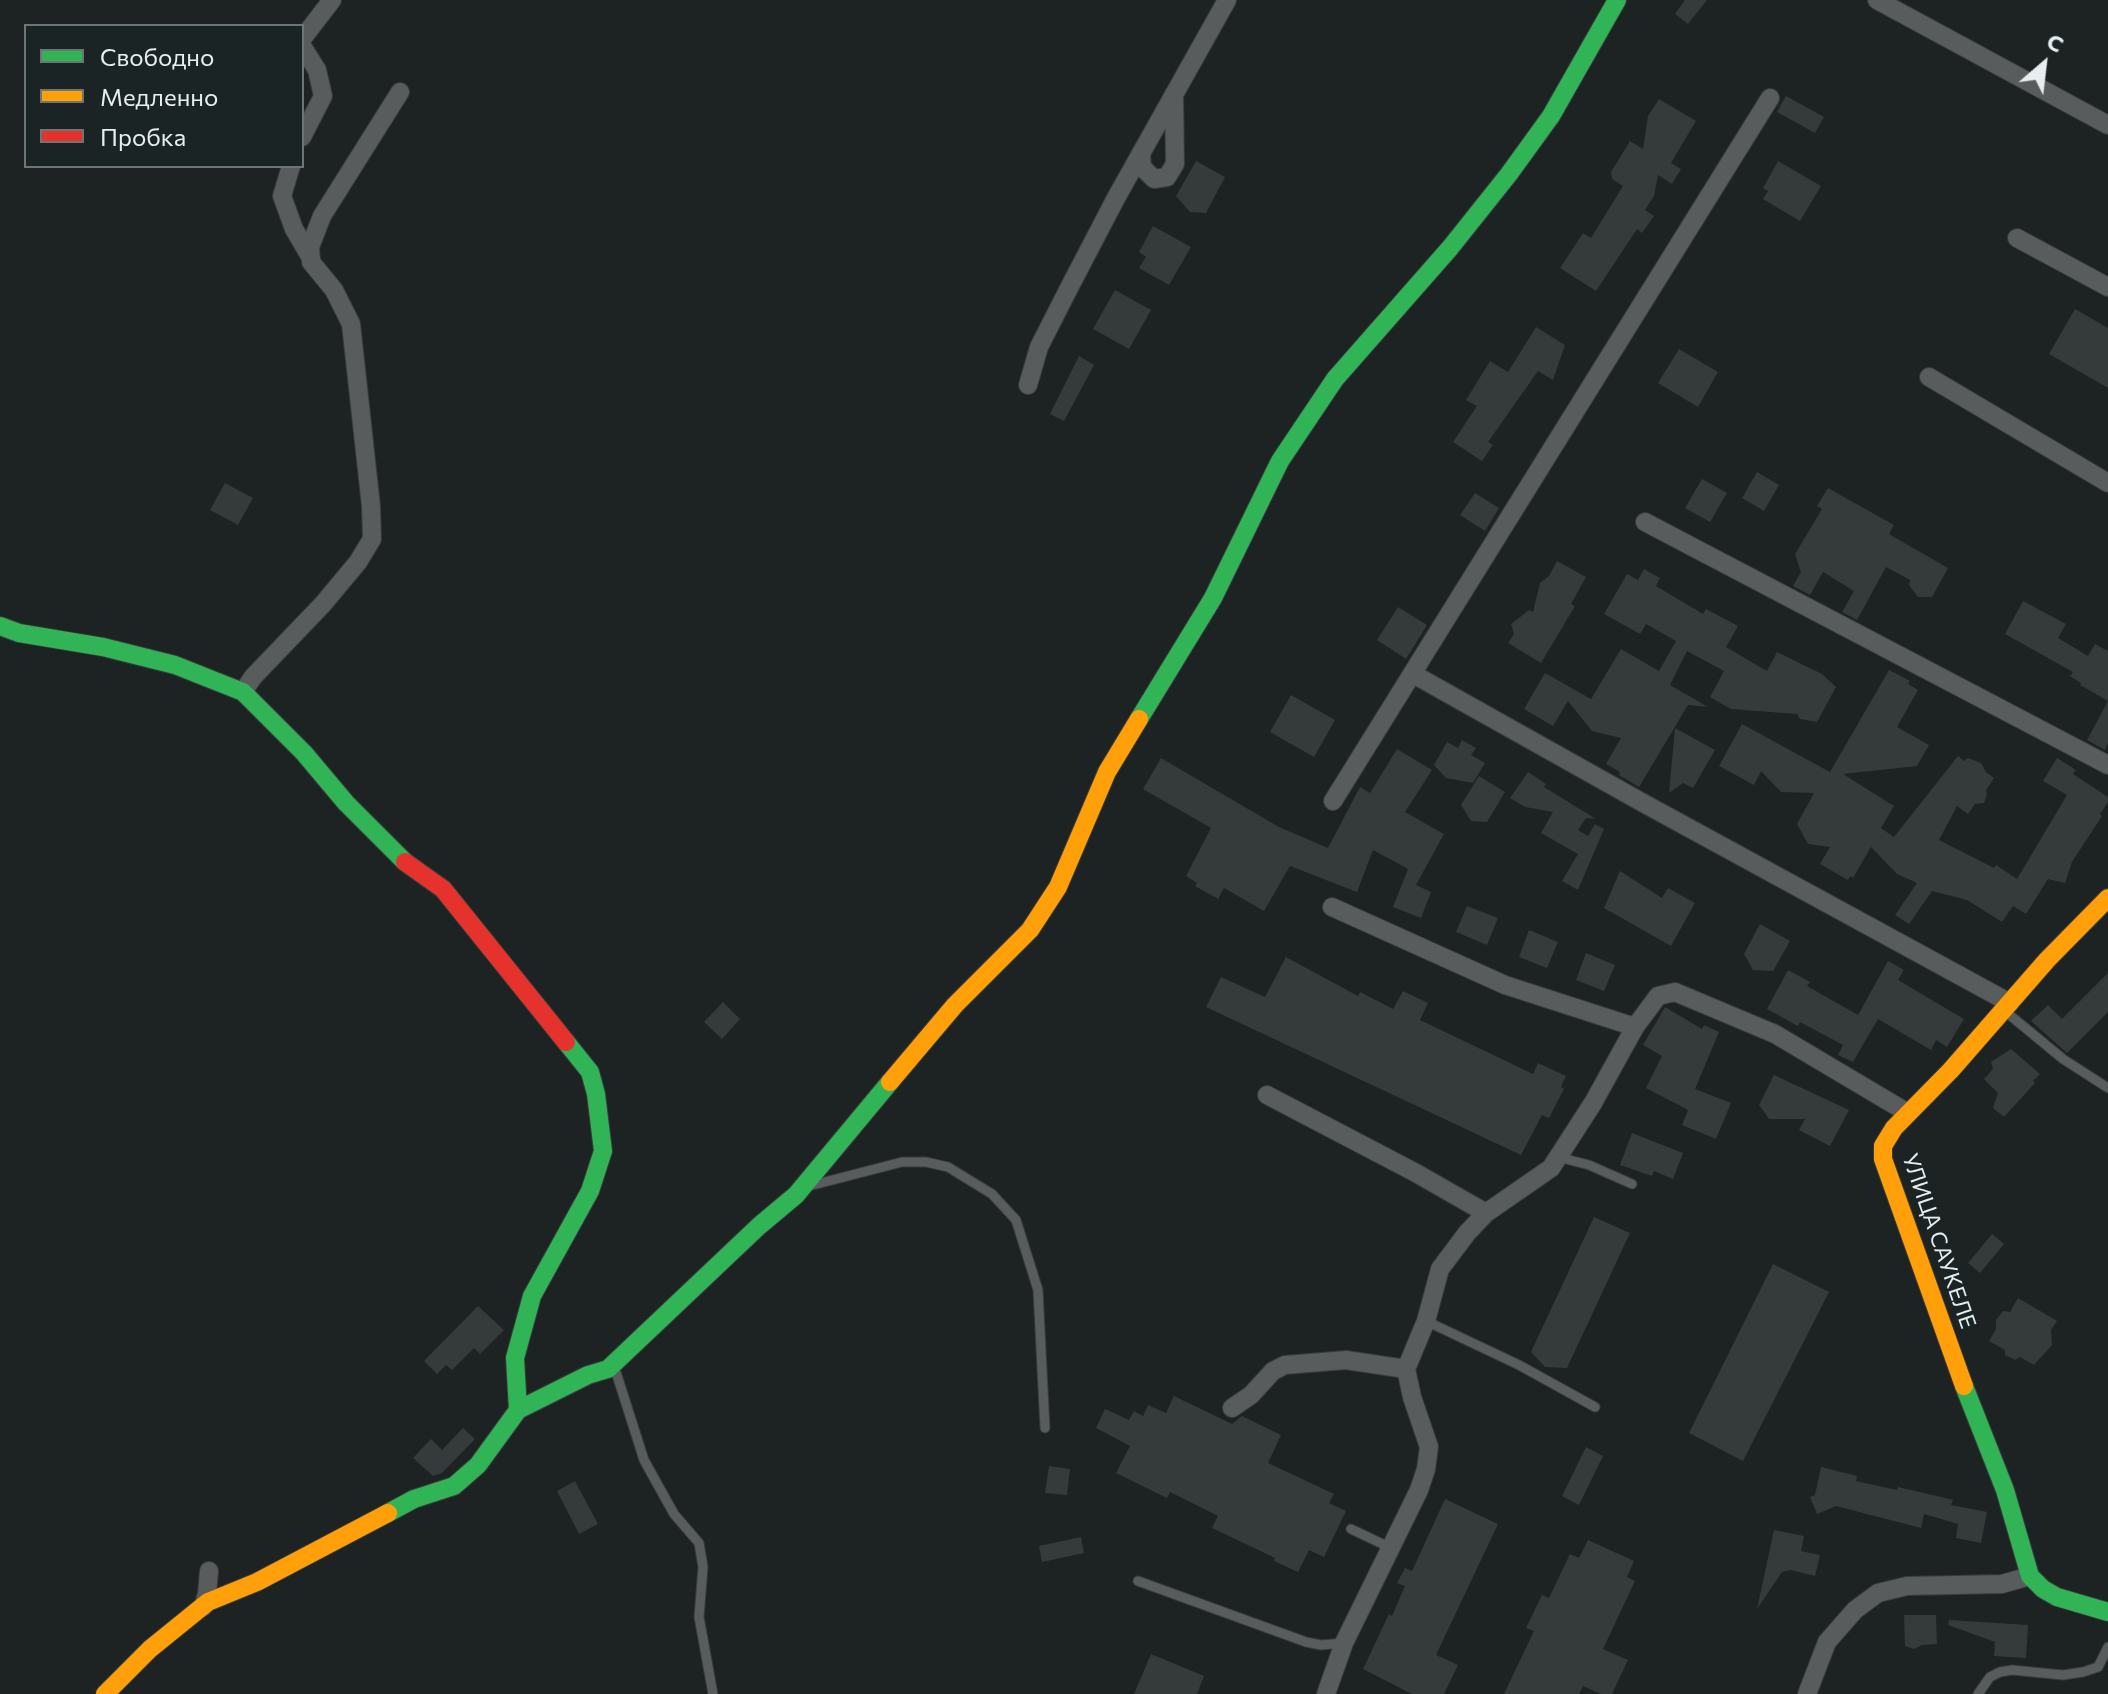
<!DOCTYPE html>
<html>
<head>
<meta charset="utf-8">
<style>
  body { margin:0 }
  #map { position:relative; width:2108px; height:1694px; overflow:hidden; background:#1d2223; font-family:Commissioner,sans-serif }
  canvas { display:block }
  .legend { position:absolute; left:24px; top:24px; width:280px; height:144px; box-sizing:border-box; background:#1b2425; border:2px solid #6d7576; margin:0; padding:10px 14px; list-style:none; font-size:24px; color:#e8eeef }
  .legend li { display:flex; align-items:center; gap:16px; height:40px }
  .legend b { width:40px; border:2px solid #6d7576 }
  .north { position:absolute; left:2004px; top:24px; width:80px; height:80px; -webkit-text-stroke:6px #1b2425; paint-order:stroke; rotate:28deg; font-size:22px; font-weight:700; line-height:32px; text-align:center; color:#e8eeef }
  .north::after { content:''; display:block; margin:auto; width:28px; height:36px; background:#e8eeef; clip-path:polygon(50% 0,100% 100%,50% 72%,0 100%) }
</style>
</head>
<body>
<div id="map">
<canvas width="2108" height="1694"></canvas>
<ul class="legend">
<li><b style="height:10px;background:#30b455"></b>Свободно</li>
<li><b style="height:10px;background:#ff9f0a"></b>Медленно</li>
<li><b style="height:10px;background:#e5322d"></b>Пробка</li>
</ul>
<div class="north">С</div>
</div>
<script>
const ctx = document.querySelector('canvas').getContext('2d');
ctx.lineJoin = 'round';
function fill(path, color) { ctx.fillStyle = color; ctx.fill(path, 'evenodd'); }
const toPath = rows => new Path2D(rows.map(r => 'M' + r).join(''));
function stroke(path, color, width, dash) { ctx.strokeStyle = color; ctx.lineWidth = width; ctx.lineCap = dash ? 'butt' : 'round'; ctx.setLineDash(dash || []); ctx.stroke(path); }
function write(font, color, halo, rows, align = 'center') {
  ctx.font = font + ' Commissioner,sans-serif'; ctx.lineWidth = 6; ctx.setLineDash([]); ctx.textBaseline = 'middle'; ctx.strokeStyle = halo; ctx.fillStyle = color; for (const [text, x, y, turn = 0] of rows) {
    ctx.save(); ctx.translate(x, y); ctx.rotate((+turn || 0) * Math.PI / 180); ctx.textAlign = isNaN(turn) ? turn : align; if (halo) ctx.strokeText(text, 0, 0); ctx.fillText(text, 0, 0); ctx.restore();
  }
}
fill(toPath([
  [1685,0,1707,0,1688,24,1675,14],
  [1786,96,1824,117,1815,133,1777,112],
  [1659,99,1696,121,1671,163,1681,169,1672,184,1658,175,1654,196,1645,210,1654,216,1642,233,1637,229,1596,291,1560,268,1583,233,1591,238,1623,186,1612,179,1611,172,1630,141,1643,149,1648,116],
  [1196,161,1225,177,1206,213,1190,212,1176,196],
  [1778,161,1821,186,1800,221,1763,199,1768,191,1763,188],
  [1153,226,1191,247,1169,285,1139,268,1146,257,1139,252],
  [1115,290,1151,310,1129,349,1093,329],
  [2075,309,2108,328,2108,388,2049,354],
  [1536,327,1565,345,1553,380,1538,371,1488,442,1493,445,1482,461,1453,442,1477,406,1466,400,1490,361,1508,372],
  [1679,349,1718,372,1698,407,1658,383],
  [1079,356,1094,365,1064,421,1050,414],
  [1757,472,1779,485,1764,511,1742,498],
  [1702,479,1727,493,1710,522,1685,508],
  [225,483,253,498,238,525,210,510],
  [1828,488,1894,525,1889,534,1948,568,1932,597,1918,597,1909,585,1910,580,1886,567,1857,620,1842,612,1854,591,1823,572,1810,595,1793,586,1801,572,1795,554,1822,509,1817,506],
  [1475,493,1499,508,1485,531,1460,515],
  [1557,561,1586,577,1571,604,1575,606,1541,663,1508,643,1514,634,1511,624,1529,610,1533,612,1540,583,1549,576],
  [1644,569,1660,578,1656,586,1703,614,1706,609,1738,626,1726,647,1767,671,1777,652,1822,674,1836,687,1817,722,1800,719,1797,714,1731,709,1710,697,1724,671,1687,651,1670,685,1708,707,1688,705,1639,787,1619,775,1620,772,1606,764,1621,738,1592,731,1568,701,1553,726,1524,709,1545,673,1591,699,1621,649,1659,671,1676,641,1646,624,1640,634,1604,614,1627,574,1638,580],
  [2023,601,2066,624,2058,638,2088,656,2095,644,2108,651,2108,743,2105,750,2087,740,2108,701,2080,685,2081,683,2070,676,2073,672,2005,634],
  [1398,607,1427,625,1406,659,1377,640],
  [1889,670,1910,681,1908,684,1918,690,1897,727,1929,745,1917,766,1843,774,1894,806,1881,828,1894,837,1958,756,1964,761,1968,758,1981,763,1986,772,1994,778,1986,790,1987,794,1984,803,1975,804,1968,814,1957,806,1939,840,1994,868,1996,865,2017,879,2067,795,2043,781,2057,758,2076,770,2073,774,2108,797,2108,802,2100,814,2102,816,2072,862,2065,883,2048,879,2026,914,2013,906,2002,922,1967,900,1932,891,1909,924,1895,915,1917,883,1897,874,1871,847,1853,878,1850,876,1848,880,1820,864,1830,847,1808,844,1797,824,1814,793,1781,792,1761,771,1754,785,1719,766,1742,724,1830,772],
  [1291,695,1335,720,1314,757,1270,732],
  [1675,728,1715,750,1693,788,1683,783,1669,793],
  [1462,740,1476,748,1471,755,1485,763,1473,783,1446,778,1434,765,1447,742,1458,748],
  [1397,749,1432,770,1405,812,1444,834,1416,885,1431,892,1421,918,1393,907,1408,869,1373,850,1357,892,1290,866,1264,911,1224,888,1218,899,1195,886,1197,883,1186,876,1211,828,1143,789,1161,758,1279,827,1328,848,1360,787,1370,793],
  [1528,772,1546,784,1544,787,1596,819,1586,818,1578,830,1588,836,1595,824,1604,829,1578,890,1562,881,1578,854,1541,833,1553,812,1525,807,1510,798],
  [1479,776,1505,792,1487,822,1471,821,1461,805],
  [1620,871,1662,898,1668,888,1695,903,1671,946,1604,908],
  [1467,906,1498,918,1487,945,1456,932],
  [1760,924,1790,941,1773,971,1753,970,1744,954],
  [1529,930,1558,942,1547,968,1519,957],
  [1586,953,1615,965,1604,991,1576,980],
  [1286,957,1358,996,1360,992,1393,1009,1403,991,1428,1003,1420,1020,1533,1074,1538,1063,1566,1076,1561,1087,1564,1089,1549,1118,1542,1115,1521,1155,1206,1007,1221,977,1265,997],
  [1888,961,1904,970,1898,980,1964,1019,1947,1047,1936,1040,1931,1050,1878,1019,1853,1062,1838,1055,1843,1045,1800,1022,1798,1026,1767,1009,1788,970,1810,982,1807,986,1858,1015],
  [2108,973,2108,1012,2067,1053,2031,1021,2048,1005,2062,1019],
  [723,1002,740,1019,722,1039,704,1022],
  [1665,1007,1702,1029,1704,1025,1719,1032,1695,1089,1731,1103,1716,1139,1682,1125,1688,1110,1646,1088,1662,1056,1643,1045],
  [2011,1049,2040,1074,2033,1081,2035,1083,2004,1117,1993,1108,1998,1093,1984,1079,1993,1069,1991,1062],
  [1774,1075,1849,1110,1830,1146,1799,1130,1805,1119,1769,1119,1759,1105],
  [1632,1133,1683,1153,1673,1179,1654,1171,1652,1176,1620,1165],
  [1594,1217,1630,1233,1567,1368,1545,1367,1531,1352],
  [1992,1234,2004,1244,1980,1273,1968,1263],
  [1773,1264,1829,1292,1743,1461,1689,1433],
  [2018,1298,2057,1321,2051,1330,2052,1345,2034,1365,2020,1357,2015,1360,2005,1355,2005,1350,1989,1341,1996,1329,1996,1320,2003,1311,2010,1312],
  [478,1306,504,1330,480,1354,474,1348,452,1370,446,1365,437,1374,424,1361],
  [1174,1396,1232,1424,1242,1416,1281,1435,1268,1463,1334,1494,1329,1503,1346,1511,1324,1557,1309,1550,1298,1572,1274,1561,1275,1558,1212,1528,1218,1516,1170,1492,1167,1498,1116,1473,1130,1446,1096,1428,1105,1409,1129,1420,1134,1411,1143,1416,1148,1405,1166,1413],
  [463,1428,475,1439,442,1473,433,1476,413,1458,431,1439,442,1450],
  [1586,1447,1603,1456,1579,1505,1562,1496],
  [1049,1466,1070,1469,1067,1495,1045,1493],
  [1821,1467,1857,1476,1856,1481,1897,1490,1898,1487,1937,1496,1953,1500,1951,1505,1987,1512,1981,1543,1956,1538,1958,1524,1924,1514,1921,1528,1836,1506,1817,1514,1810,1497,1815,1495],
  [575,1481,598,1524,579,1534,557,1491],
  [1445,1499,1498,1524,1436,1655,1458,1665,1444,1694,1412,1694,1363,1669,1389,1614,1392,1616,1405,1586,1397,1583,1405,1568,1412,1571],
  [1774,1530,1804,1536,1801,1551,1820,1555,1815,1576,1791,1570,1782,1572,1757,1609],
  [1081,1537,1084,1553,1042,1562,1039,1546],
  [1588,1540,1634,1561,1627,1577,1635,1581,1603,1649,1628,1660,1612,1694,1601,1694,1583,1686,1579,1694,1504,1694,1534,1631,1526,1628,1542,1595,1549,1598,1570,1554,1579,1558],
  [1904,1615,1936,1615,1937,1644,1922,1645,1914,1649,1905,1646],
  [1949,1620,2028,1625,2026,1658,1994,1656,1995,1642,1948,1625],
  [1151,1654,1204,1676,1197,1694,1134,1694]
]), '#353a3a');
const lane = toPath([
  [2006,1012,2063,1059,2108,1088],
  [1558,1157,1589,1165,1632,1184],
  [813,1185,902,1162,926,1162,948,1167,992,1194,1016,1220,1038,1290,1045,1428],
  [1426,1321,1519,1365,1595,1407],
  [615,1369,644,1460,674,1514,699,1543,703,1567,699,1617,713,1694],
  [1351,1529,1391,1548],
  [1138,1581,1306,1642,1321,1645,1344,1643],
  [1978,1694,1990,1677,2000,1672,2012,1670,2063,1675,2083,1672,2098,1667,2108,1647]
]);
const street = toPath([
  [1877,0,2108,125],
  [302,39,332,0],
  [302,46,317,70,323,96,302,137],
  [1141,153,1142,167,1154,179,1167,177,1175,164,1174,94],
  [291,166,282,196,294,229,311,258],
  [2017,238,2108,287],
  [1929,377,2108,483],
  [1028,385,1039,347,1068,290,1116,198,1227,0],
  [1645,522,2108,765],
  [1413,674,1645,804,2010,1003],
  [243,692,253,677,323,604,358,562,372,539,371,506,351,324,334,290,311,262,310,247,322,216,400,92],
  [1333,801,1770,98],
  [1332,907,1505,985,1635,1027],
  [1267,1095,1416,1173,1486,1213],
  [1232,1408,1251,1395,1273,1371,1285,1365,1346,1360,1406,1369],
  [203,1607,207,1594,209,1571],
  [1326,1694,1344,1643,1419,1490,1426,1469,1429,1447,1412,1397,1406,1369,1426,1321,1440,1269,1467,1233,1486,1213,1551,1168,1593,1103,1635,1027,1658,996,1675,992,1775,1034,1908,1113],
  [1807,1694,1827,1642,1855,1610,1878,1593,1907,1586,2002,1584,2030,1576]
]);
const fast = toPath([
  [0,626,19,633,103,647,175,665,243,692,304,753,346,803,405,862],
  [1139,719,1213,598,1280,461,1335,379,1450,248,1509,174,1551,116,1617,0],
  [1964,1386,2005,1490,2030,1576,2043,1589,2057,1597,2108,1612],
  [518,1410,515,1358,532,1296,590,1191,603,1151,596,1094,590,1072,566,1042],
  [388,1513,414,1499,454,1486,478,1465,518,1410,588,1375,608,1369,759,1226,796,1195,890,1082]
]);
const slow = toPath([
  [890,1082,955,1005,1030,930,1058,887,1107,772,1139,719],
  [1964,1386,1883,1159,1883,1146,1894,1128,1951,1070,2047,960,2108,898],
  [105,1694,150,1649,208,1602,257,1582,388,1513]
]);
const jam = toPath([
  [405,862,443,889,566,1042]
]);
stroke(lane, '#393c3d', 11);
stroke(street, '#393c3d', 20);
stroke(fast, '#393c3d', 20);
stroke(slow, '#393c3d', 20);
stroke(jam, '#393c3d', 20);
stroke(lane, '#585c5c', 9);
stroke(street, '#585c5c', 18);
stroke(fast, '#30b455', 18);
stroke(slow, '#ff9f0a', 18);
stroke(jam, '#e5322d', 18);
write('22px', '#e8eeef', '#1b2425', [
  ["УЛИЦА САУКЕЛЕ",1939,1241,71]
]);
</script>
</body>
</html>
